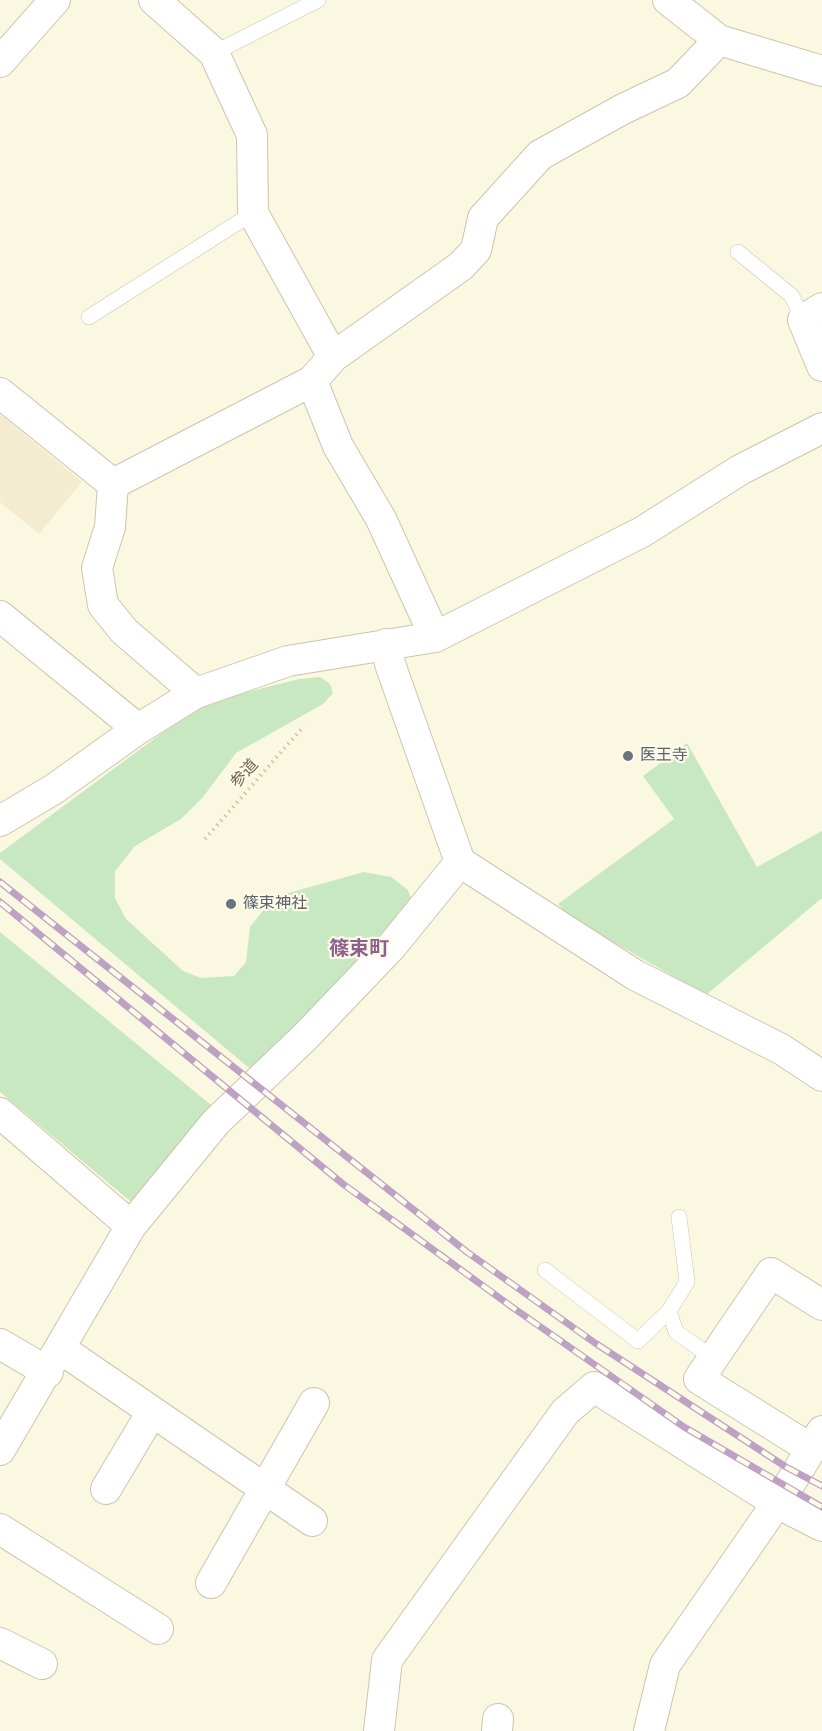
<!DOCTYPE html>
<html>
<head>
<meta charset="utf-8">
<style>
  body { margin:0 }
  canvas { display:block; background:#fbf8e2 }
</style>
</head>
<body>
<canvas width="822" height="1731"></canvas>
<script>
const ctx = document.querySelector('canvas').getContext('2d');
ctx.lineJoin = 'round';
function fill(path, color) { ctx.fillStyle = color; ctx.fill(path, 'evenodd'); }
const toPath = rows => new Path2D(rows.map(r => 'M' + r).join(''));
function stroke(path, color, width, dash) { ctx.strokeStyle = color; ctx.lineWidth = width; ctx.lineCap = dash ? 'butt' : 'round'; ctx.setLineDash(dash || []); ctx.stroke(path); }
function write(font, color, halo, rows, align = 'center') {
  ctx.font = font + ' Roboto,"Noto Sans JP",sans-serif'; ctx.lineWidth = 4.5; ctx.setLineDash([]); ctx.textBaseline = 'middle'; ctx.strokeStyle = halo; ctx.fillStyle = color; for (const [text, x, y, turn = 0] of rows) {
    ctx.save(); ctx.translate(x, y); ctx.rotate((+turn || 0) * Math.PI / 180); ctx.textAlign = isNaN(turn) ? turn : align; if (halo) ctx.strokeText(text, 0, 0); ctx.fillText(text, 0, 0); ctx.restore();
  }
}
fill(toPath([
  [0,414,82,482,39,534,0,502]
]), '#f3ecd1');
fill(toPath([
  [320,677,330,684,333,693,323,704,236,753,203,797,181,819,135,846,115,871,115,898,126,919,183,971,201,978,234,976,246,962,250,927,274,897,364,872,391,877,408,890,412,902,255,1073,0,859,0,853,181,719,212,701,299,679],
  [687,743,757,867,822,831,822,898,706,995,571,918,558,904,674,819,643,776],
  [0,932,216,1109,136,1206,0,1092]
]), '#c7e8c1');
const service = toPath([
  [214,53,318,0],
  [738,252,792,296,803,320],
  [89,317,253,213],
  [679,1217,687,1282,669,1311,676,1332,713,1358],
  [545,1270,638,1341,669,1311]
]);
const minor = toPath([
  [154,0,214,53,252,135,253,213,333,357],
  [668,0,719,40,822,71],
  [0,62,55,0],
  [822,308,803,320,822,366],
  [312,381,338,446,381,519,435,637],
  [0,393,113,484],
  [113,484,312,381,333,357,461,266,476,250,483,218,540,155,623,109,678,83,719,40],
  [113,484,110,527,97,568,103,605,124,631,196,693],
  [0,616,138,729],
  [386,644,390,664,460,862,635,975,781,1049,822,1076],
  [0,821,54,789,138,729,196,693,288,661,435,637,642,532,740,470,822,428],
  [0,1113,131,1226],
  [0,1344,48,1372],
  [61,1349,312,1521],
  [811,1449,699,1379,771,1273,822,1305],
  [0,1450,131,1226,216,1122,306,1036,391,947,460,862],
  [106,1489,152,1412],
  [0,1529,158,1629],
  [211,1583,314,1403],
  [0,1643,42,1664],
  [379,1731,387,1660,565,1412,594,1387,777,1503,822,1526],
  [497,1731,498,1719],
  [649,1731,665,1665,788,1487,822,1431]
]);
stroke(service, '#cec4ac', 16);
stroke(minor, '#cec4ac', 32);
stroke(toPath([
  [205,839,304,726]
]), '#d4c19e', 4, [1.5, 4.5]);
stroke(service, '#fff', 15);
stroke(minor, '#fff', 30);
const rail = toPath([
  [0,882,467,1252,595,1343,786,1467,822,1486],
  [0,902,343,1184,512,1307,684,1427,822,1507]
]);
stroke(rail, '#bda2c4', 7);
stroke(rail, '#fefce8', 4.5, [14]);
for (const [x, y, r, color] of [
  [628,756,6,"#6b7280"],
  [231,904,6,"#6b7280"]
]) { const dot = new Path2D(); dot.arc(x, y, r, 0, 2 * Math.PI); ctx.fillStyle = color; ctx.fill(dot); stroke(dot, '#fefce8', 2); }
write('16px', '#5b616d', '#fefce8', [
  ["医王寺",640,756],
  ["篠束神社",243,904]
], 'left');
write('16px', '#726249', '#fefce8', [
  ["参道",245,774,-48]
]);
write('bold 20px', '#8c618e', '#fefce8', [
  ["篠束町",359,950]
]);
</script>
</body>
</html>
